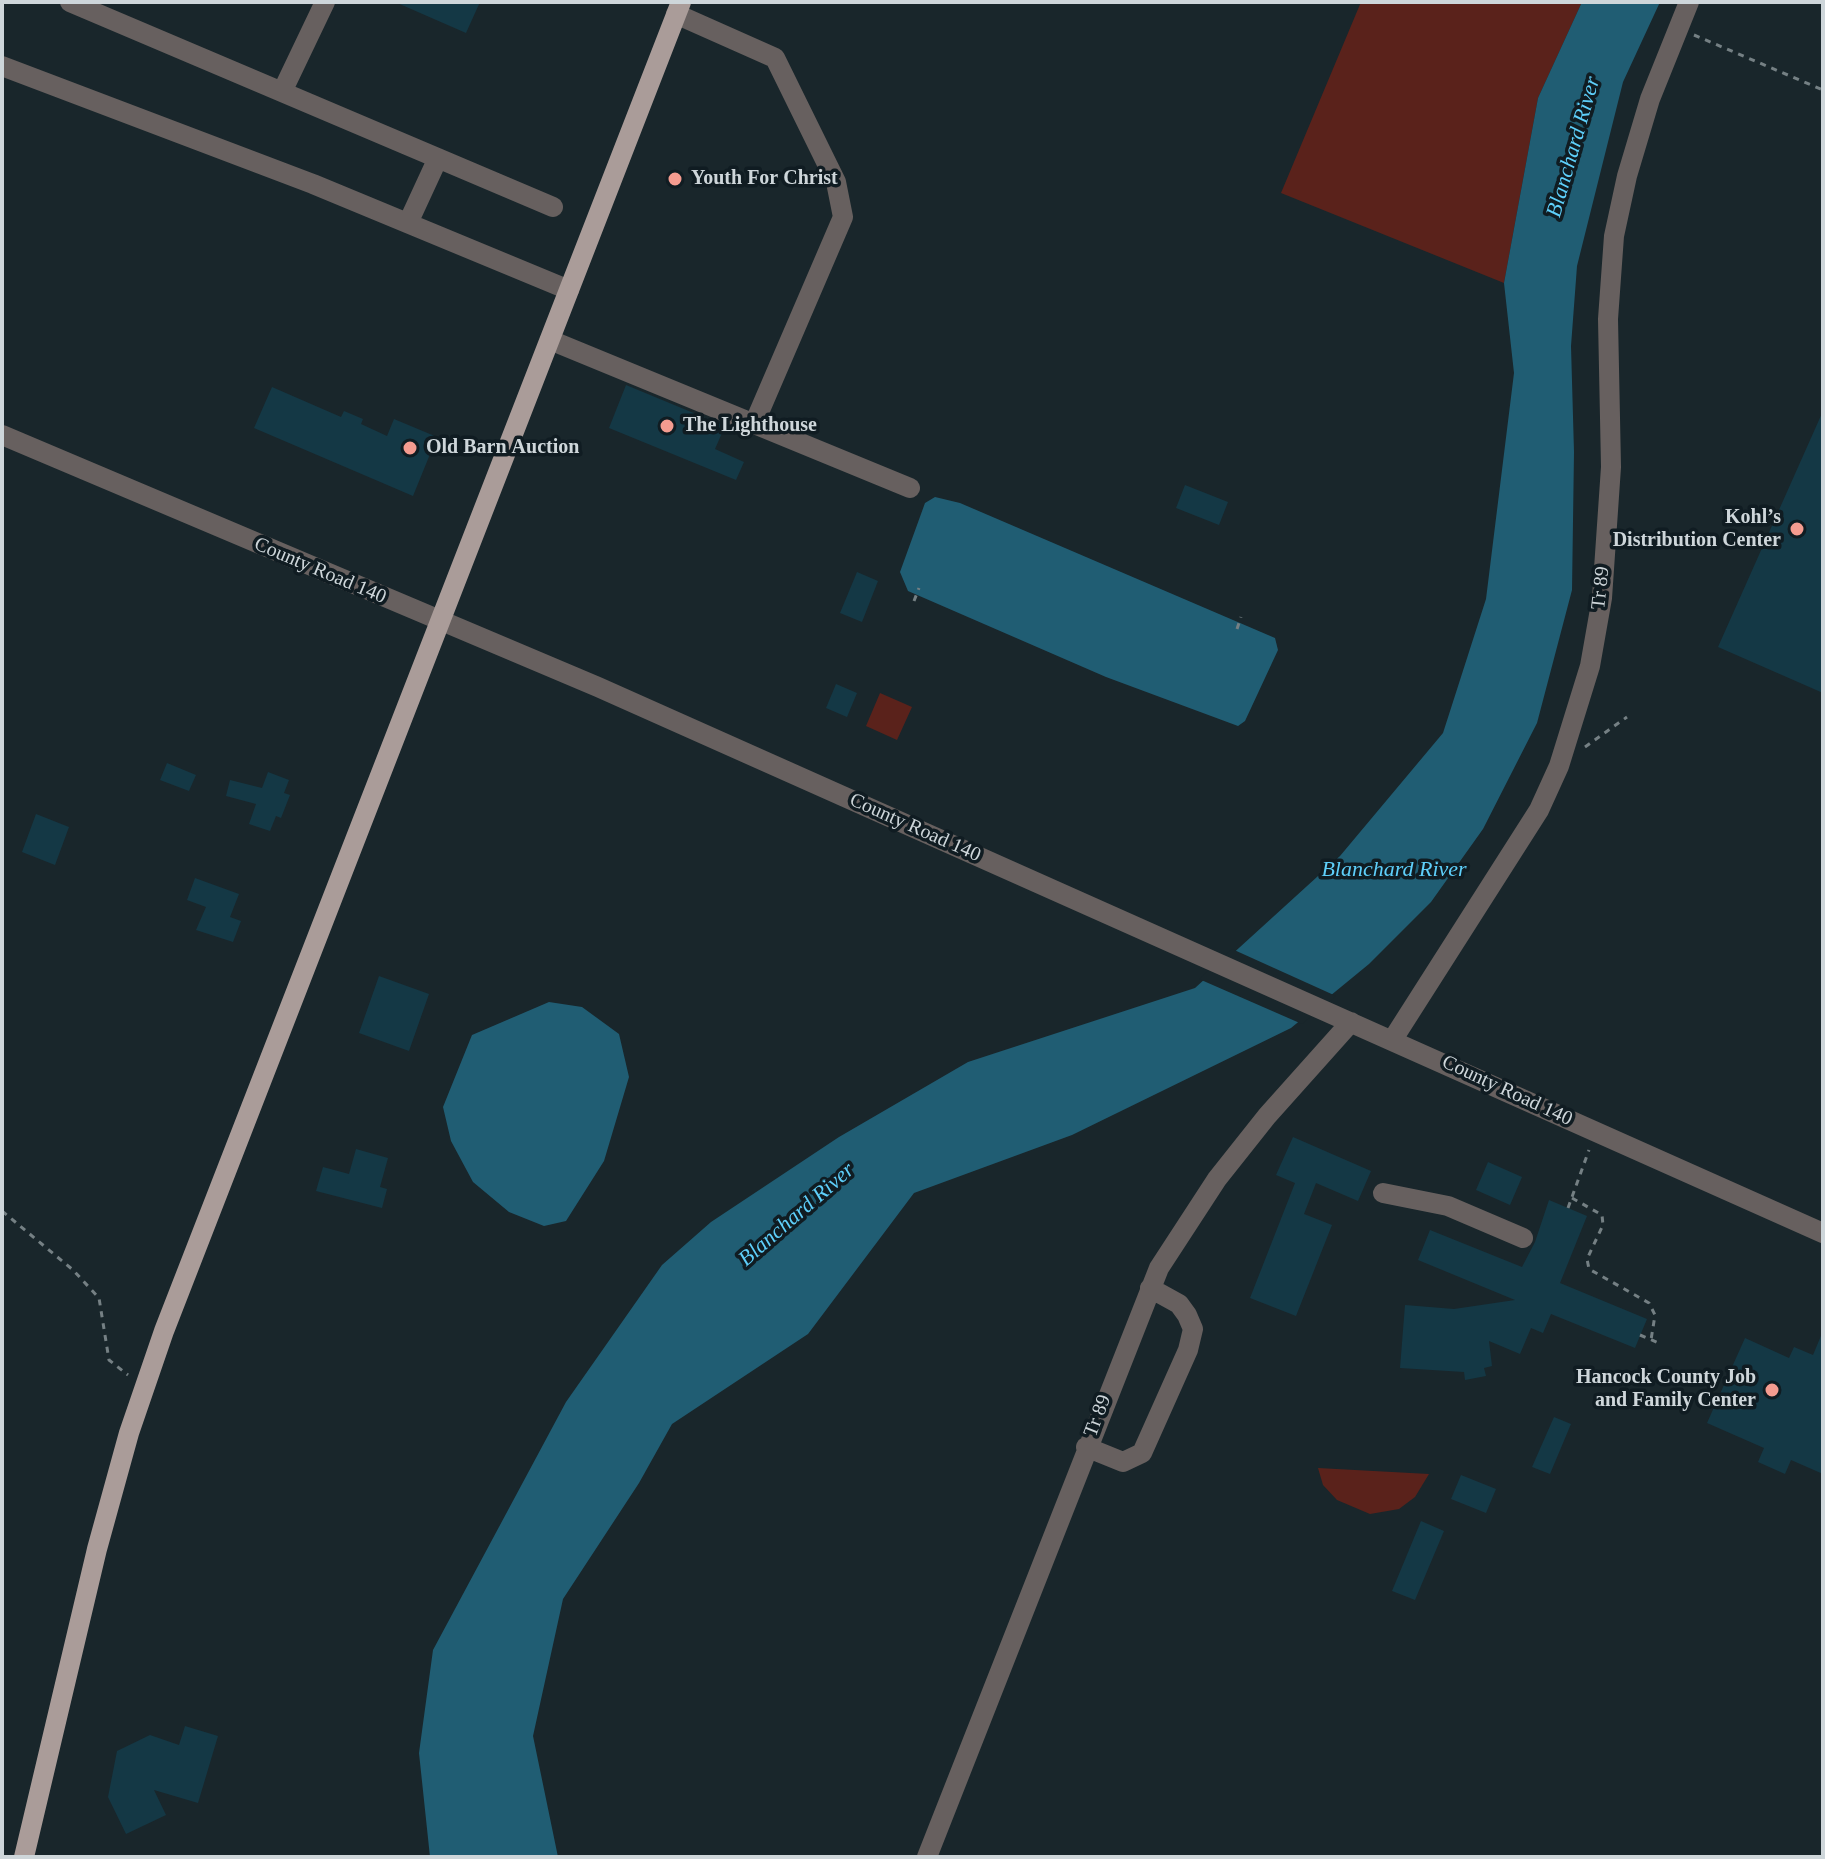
<!DOCTYPE html>
<html>
<head>
<meta charset="utf-8">
<style>
  body { margin:0 }
  #map { position:relative; width:1825px; height:1859px; overflow:hidden; background:#19262b; font-family:"Times New Roman",serif }
  canvas { display:block }
  .frame { position:absolute; inset:0; border:4px solid #ced6da; pointer-events:none }
</style>
</head>
<body>
<div id="map">
<canvas width="1825" height="1859"></canvas>
<div class="frame"></div>
</div>
<script>
const ctx = document.querySelector('canvas').getContext('2d');
ctx.lineJoin = 'round';
function fill(path, color) { ctx.fillStyle = color; ctx.fill(path, 'evenodd'); }
const toPath = rows => new Path2D(rows.map(r => 'M' + r).join(''));
function stroke(path, color, width, dash) { ctx.strokeStyle = color; ctx.lineWidth = width; ctx.lineCap = dash ? 'butt' : 'round'; ctx.setLineDash(dash || []); ctx.stroke(path); }
function write(font, color, halo, rows, align = 'center') {
  ctx.font = font + ' "Times New Roman",serif'; ctx.lineWidth = 7; ctx.setLineDash([]); ctx.textBaseline = 'middle'; ctx.strokeStyle = halo; ctx.fillStyle = color; for (const [text, x, y, turn = 0] of rows) {
    ctx.save(); ctx.translate(x, y); ctx.rotate((+turn || 0) * Math.PI / 180); ctx.textAlign = isNaN(turn) ? turn : align; if (halo) ctx.strokeText(text, 0, 0); ctx.fillText(text, 0, 0); ctx.restore();
  }
}
fill(toPath([
  [1361,2,1582,2,1538,98,1504,283,1281,193],
  [880,693,912,707,897,740,866,726],
  [1318,1468,1429,1474,1415,1497,1399,1509,1370,1514,1337,1500,1323,1485]
]), '#5a221b');
fill(toPath([
  [1582,2,1660,2,1623,82,1577,266,1571,346,1574,452,1572,590,1537,723,1483,829,1431,902,1369,964,1291,1028,1072,1135,914,1193,808,1334,672,1424,639,1483,563,1599,533,1736,558,1857,430,1857,419,1753,433,1650,566,1402,662,1265,711,1222,839,1137,968,1062,1195,988,1340,856,1443,733,1486,599,1514,373,1504,283,1538,98],
  [935,497,960,503,1275,638,1278,650,1245,721,1238,726,1106,677,908,591,900,572,925,503],
  [549,1002,582,1007,619,1034,629,1077,604,1161,566,1221,544,1226,509,1212,473,1182,451,1141,443,1107,472,1035]
]), '#205d73');
fill(toPath([
  [1232,949,1336,996,1302,1024,1199,979]
]), '#19262b');
fill(toPath([
  [395,2,480,2,466,33],
  [626,385,725,426,715,449,744,462,736,480,609,428],
  [272,387,341,417,344,411,363,419,361,424,387,436,394,419,437,437,413,496,254,428],
  [1823,411,1823,693,1718,647],
  [1185,485,1228,502,1219,525,1176,508],
  [857,572,878,581,862,622,840,613],
  [836,684,857,693,847,717,826,708],
  [167,763,196,775,189,791,160,780],
  [268,772,289,780,284,793,290,795,281,818,276,816,270,831,249,824,256,804,226,796,230,780,262,788],
  [36,814,69,827,55,865,22,852],
  [195,878,239,894,230,917,241,921,233,942,196,930,206,907,187,900],
  [379,976,429,994,409,1051,359,1033],
  [1293,1137,1371,1171,1358,1201,1316,1183,1304,1214,1332,1225,1296,1316,1250,1298,1295,1183,1276,1175],
  [356,1149,388,1158,380,1187,387,1189,382,1208,316,1191,323,1167,349,1174],
  [1488,1162,1522,1177,1510,1205,1476,1190],
  [1549,1200,1587,1216,1560,1283,1647,1319,1635,1348,1551,1314,1543,1333,1531,1328,1520,1354,1489,1341,1492,1366,1484,1368,1486,1376,1465,1380,1464,1372,1400,1368,1405,1305,1454,1309,1515,1300,1418,1260,1430,1230,1522,1267,1535,1242],
  [1823,1331,1823,1474,1791,1460,1785,1474,1758,1462,1764,1448,1707,1423,1745,1338,1789,1358,1794,1347,1813,1355],
  [1554,1417,1571,1424,1550,1474,1532,1467],
  [1461,1475,1496,1489,1486,1513,1451,1499],
  [1421,1521,1444,1531,1415,1600,1392,1591],
  [185,1726,218,1736,198,1803,154,1790,166,1815,126,1834,108,1797,117,1751,150,1735,179,1745]
]), '#143845');
stroke(toPath([
  [1694,35,1823,90],
  [914,601,919,588],
  [1237,629,1241,617],
  [1585,747,1627,717],
  [1572,1198,1602,1215,1603,1225,1587,1259,1589,1269,1649,1303,1655,1315,1651,1340],
  [1568,1208,1589,1150],
  [2,1211,73,1270,99,1298,109,1360,128,1375],
  [1640,1335,1661,1344]
]), '#758084', 3, [6, 6]);
stroke(toPath([
  [70,2,553,207],
  [676,14,775,58,836,182,843,217,754,424],
  [2,66,313,184,569,290],
  [282,92,325,2],
  [408,223,438,158],
  [550,340,910,488],
  [2,435,598,687,1823,1233],
  [1393,1039,1539,810,1559,766,1590,666,1602,598,1611,467,1608,319,1614,236,1627,176,1650,99,1689,2],
  [1383,1193,1448,1206,1523,1238],
  [1086,1447,1123,1462,1142,1453,1188,1350,1193,1329,1187,1315,1179,1304,1150,1288],
  [927,1857,1159,1268,1217,1179,1267,1116,1351,1022]
]), '#67605f', 20);
stroke(toPath([
  [24,1857,97,1549,129,1433,164,1331,681,2]
]), '#aa9c99', 20);
for (const [x, y, r, color] of [
  [675,179,8,"#f59c90"],
  [667,426,8,"#f59c90"],
  [410,448,8,"#f59c90"],
  [1797,529,8,"#f59c90"],
  [1772,1390,8,"#f59c90"]
]) { const dot = new Path2D(); dot.arc(x, y, r, 0, 2 * Math.PI); ctx.fillStyle = color; ctx.fill(dot); stroke(dot, '#101c22', 3); }
write('bold 20px', '#ced6da', '#101c22', [
  ["Youth For Christ",691,179],
  ["The Lighthouse",683,426],
  ["Old Barn Auction",426,448],
  ["Kohl’s",1781,518,"right"],
  ["Distribution Center",1781,541,"right"],
  ["Hancock County Job",1756,1378,"right"],
  ["and Family Center",1756,1401,"right"]
], 'left');
write('20px', '#ced6da', '#101c22', [
  ["County Road 140",320,571,23],
  ["Tr 89",1601,588,-84],
  ["County Road 140",915,828,24],
  ["County Road 140",1507,1091,25],
  ["Tr 89",1098,1416,-69]
]);
write('italic 22px', '#5ecffa', '#101c22', [
  ["Blanchard River",1574,147,-74],
  ["Blanchard River",1394,870],
  ["Blanchard River",797,1215,-41]
]);
</script>
</body>
</html>
